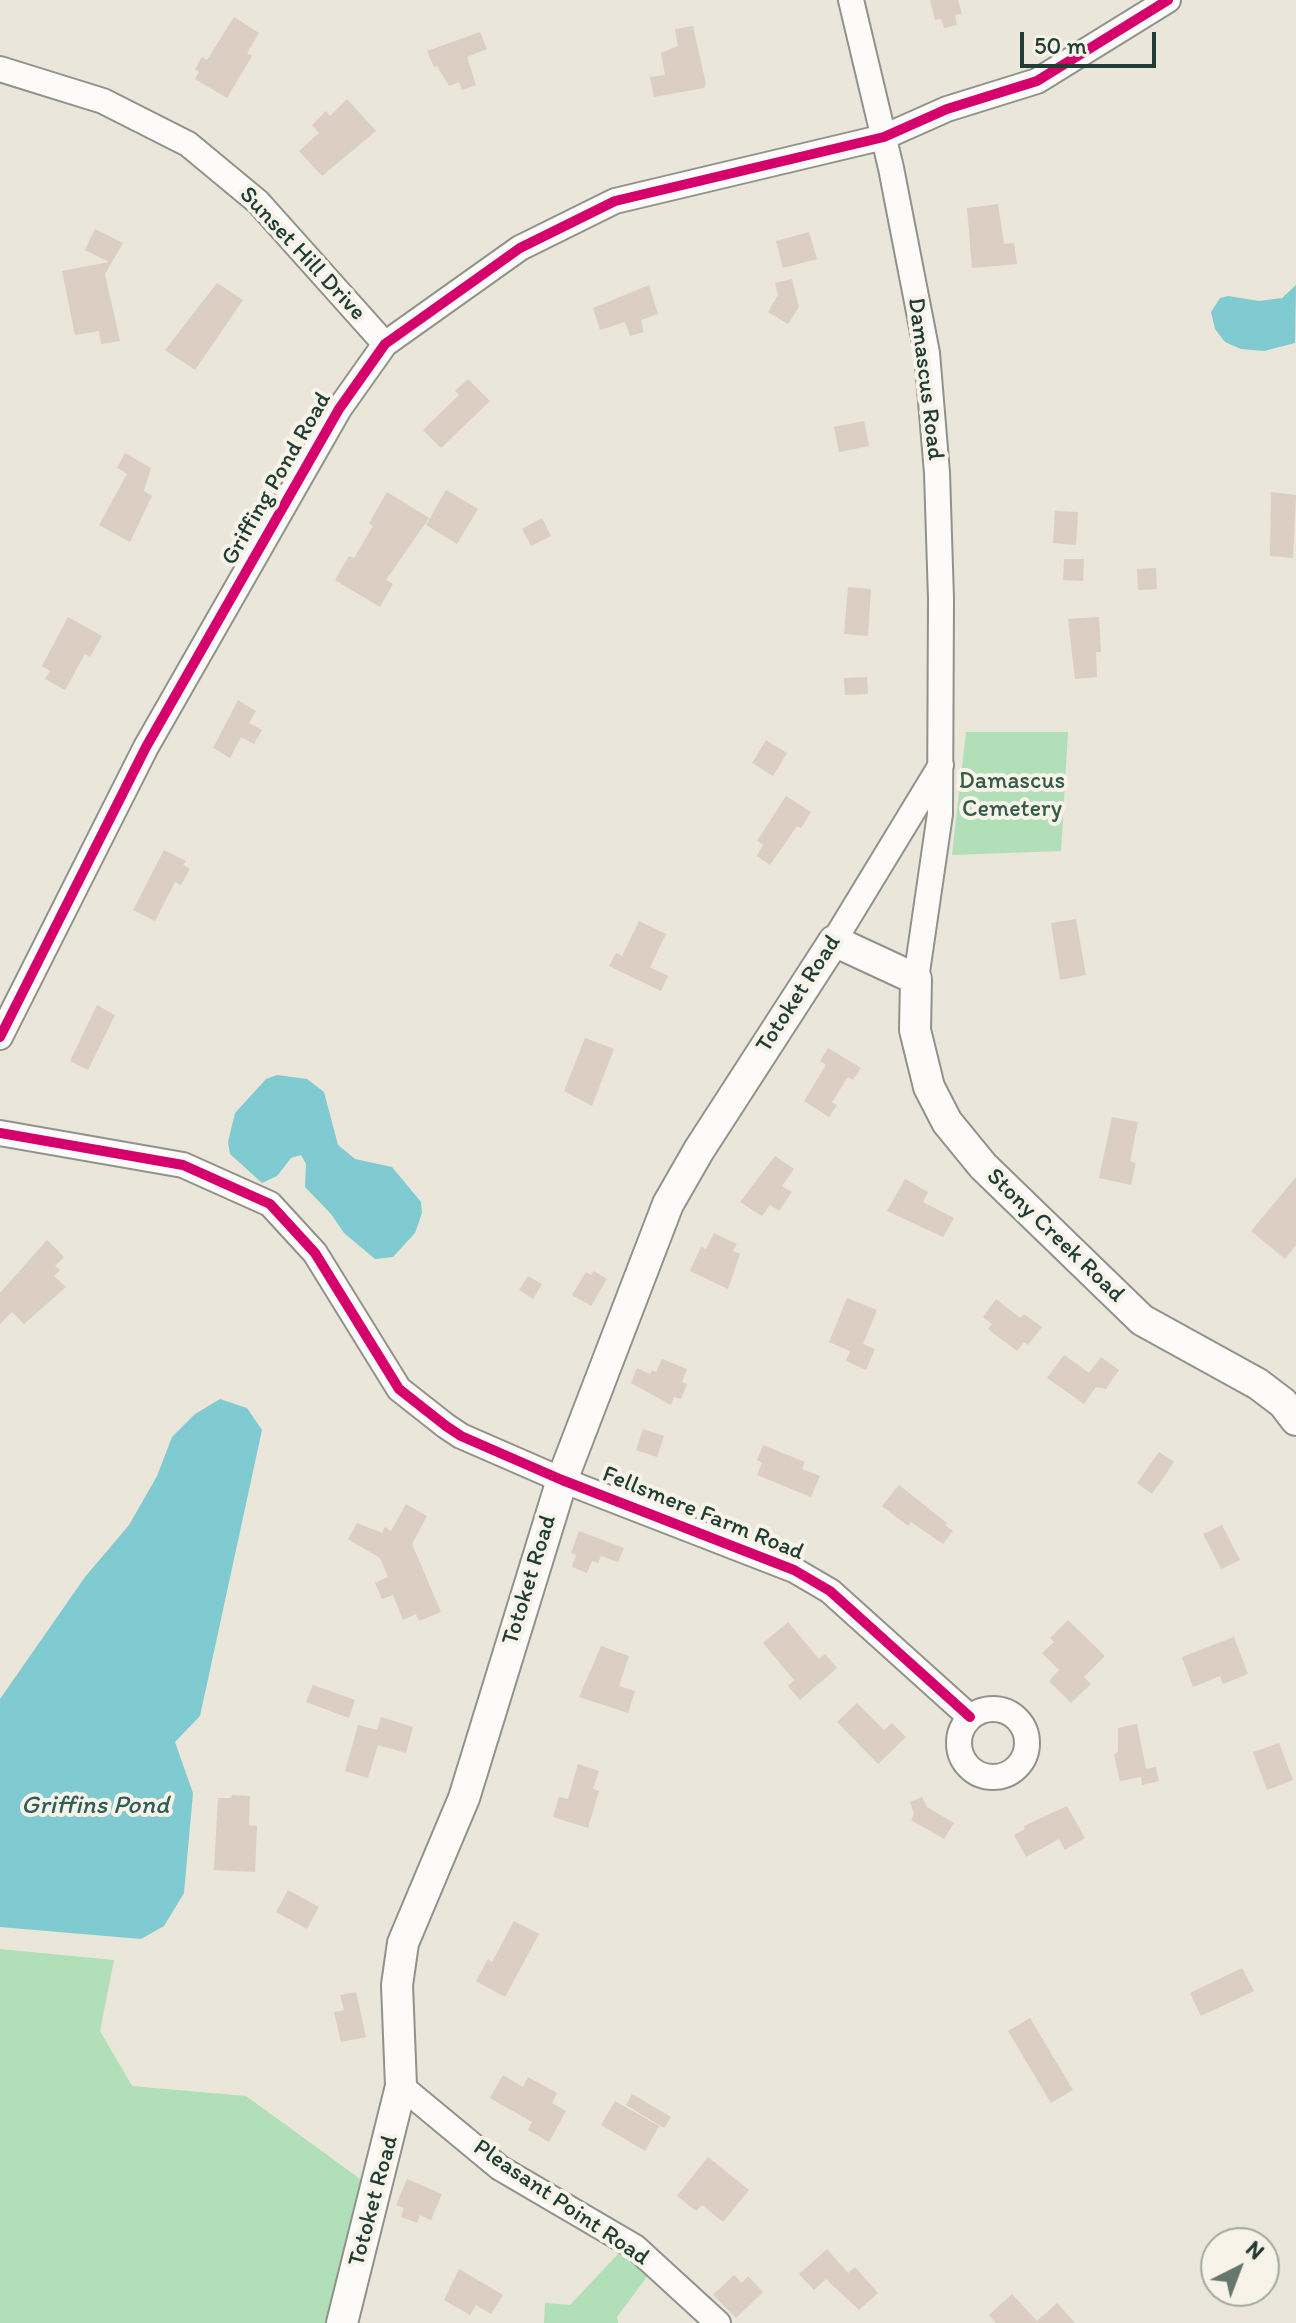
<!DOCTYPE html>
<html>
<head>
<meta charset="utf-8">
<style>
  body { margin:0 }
  #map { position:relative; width:1296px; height:2323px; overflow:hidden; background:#eae6d9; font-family:Itim,sans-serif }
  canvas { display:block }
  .north { position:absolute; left:1200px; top:2227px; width:80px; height:80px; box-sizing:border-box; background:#f7f3e8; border:2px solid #a1aaa0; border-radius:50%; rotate:42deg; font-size:22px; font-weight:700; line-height:32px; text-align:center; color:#1f3d34 }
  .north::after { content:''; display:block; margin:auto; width:28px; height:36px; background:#66786e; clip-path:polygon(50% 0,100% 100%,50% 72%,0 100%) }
  .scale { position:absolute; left:1020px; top:32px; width:136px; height:36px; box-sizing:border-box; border:4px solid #1f3d34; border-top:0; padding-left:10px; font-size:24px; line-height:28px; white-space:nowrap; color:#1f3d34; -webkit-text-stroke:6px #f7f3e8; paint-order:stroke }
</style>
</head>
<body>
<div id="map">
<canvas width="1296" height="2323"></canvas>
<div class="north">N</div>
<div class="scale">50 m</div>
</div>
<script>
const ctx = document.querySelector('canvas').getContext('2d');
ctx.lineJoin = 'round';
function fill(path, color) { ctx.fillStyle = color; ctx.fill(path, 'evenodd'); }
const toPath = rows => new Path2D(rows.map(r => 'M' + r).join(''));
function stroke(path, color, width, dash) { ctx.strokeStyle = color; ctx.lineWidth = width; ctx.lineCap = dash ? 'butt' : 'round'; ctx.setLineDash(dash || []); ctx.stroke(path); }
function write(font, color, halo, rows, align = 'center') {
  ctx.font = font + ' Itim,sans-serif'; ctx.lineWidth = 8; ctx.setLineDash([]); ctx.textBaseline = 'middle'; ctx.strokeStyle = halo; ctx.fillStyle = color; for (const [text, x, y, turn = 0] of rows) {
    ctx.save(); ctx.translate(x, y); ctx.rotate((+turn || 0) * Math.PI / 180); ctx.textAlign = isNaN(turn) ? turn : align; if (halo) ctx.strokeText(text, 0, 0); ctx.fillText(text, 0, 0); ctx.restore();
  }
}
fill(toPath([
  [966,732,1068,732,1061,851,952,855],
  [0,1949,114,1960,100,2031,132,2086,246,2096,363,2181,328,2323,0,2323],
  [620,2252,649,2274,617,2317,618,2323,544,2323,545,2303,570,2305]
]), '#b1dfb8');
fill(toPath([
  [1296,285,1295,343,1264,351,1241,349,1225,342,1215,329,1211,312,1220,298,1228,296,1259,301,1282,298],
  [277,1075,307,1079,324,1092,338,1145,355,1159,392,1167,421,1202,422,1213,415,1233,393,1257,375,1259,344,1233,331,1214,305,1187,306,1164,301,1155,291,1158,277,1176,262,1183,230,1154,228,1142,235,1113,266,1079],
  [220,1399,247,1408,262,1430,200,1716,175,1742,193,1793,184,1893,164,1926,141,1939,0,1927,0,1699,85,1577,129,1525,157,1476,172,1437,195,1414]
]), '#80cbd1');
fill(toPath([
  [930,0,958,0,962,14,955,15,957,25,944,28,941,19,935,20],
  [234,17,259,33,247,53,252,56,227,98,195,79,199,72,195,69,202,57,207,60],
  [693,26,706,84,704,88,654,97,650,77,665,75,661,53,678,46,675,29],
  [480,32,487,49,467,57,476,85,462,90,459,82,449,86,437,66,434,67,427,51],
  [347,99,376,131,322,176,299,151,319,133,312,125,326,111,330,116],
  [998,204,1004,244,1014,243,1017,264,972,268,967,208],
  [95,229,123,243,105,274,120,341,101,344,99,331,75,335,62,271,109,262,85,250],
  [809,232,817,259,783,268,776,241],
  [792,279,799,307,788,324,768,312,778,295,775,283],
  [217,283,243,300,195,370,165,350],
  [649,285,658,314,641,320,644,332,630,336,625,322,600,330,593,308],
  [468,379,490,401,441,448,423,430,459,395,455,391],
  [864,421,869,446,839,452,834,427],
  [125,453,151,468,144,491,152,496,130,542,99,525,127,474,117,468],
  [446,490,478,509,457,544,426,525],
  [387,492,429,518,386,580,393,584,380,607,335,580,349,556,354,558,373,526,369,523],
  [1271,492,1296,495,1293,558,1270,556],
  [1055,511,1078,512,1076,545,1053,543],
  [542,518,551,536,531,546,522,529],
  [1064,559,1084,559,1083,581,1063,580],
  [1156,568,1157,589,1138,590,1137,569],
  [848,587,871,589,868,636,844,634],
  [68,617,102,636,90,657,85,654,65,690,45,679,50,671,42,666],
  [1099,617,1101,652,1096,652,1097,677,1075,679,1068,619],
  [867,677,868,694,845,695,844,678],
  [238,700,256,711,249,723,262,730,254,744,241,737,230,758,213,748],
  [766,740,787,753,773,776,752,763],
  [786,796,811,812,801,828,797,826,770,865,757,856,763,845,757,841],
  [164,850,186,861,183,865,190,869,181,885,175,882,155,921,133,910],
  [1076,919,1086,975,1060,980,1051,923],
  [639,921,666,934,650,967,668,976,661,991,609,966,616,953,622,956],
  [97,1005,115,1015,88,1070,70,1061],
  [585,1038,614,1049,592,1106,564,1091],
  [828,1048,861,1068,853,1080,848,1077,832,1102,837,1105,829,1117,804,1101,826,1065,820,1061],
  [1112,1117,1138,1122,1130,1161,1136,1163,1131,1185,1099,1178],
  [775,1156,794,1169,782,1186,792,1192,779,1211,770,1205,762,1216,740,1202],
  [1296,1177,1296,1245,1285,1259,1251,1231],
  [905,1179,928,1192,923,1202,954,1218,943,1237,887,1211],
  [714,1233,737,1244,733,1251,740,1254,728,1289,690,1271,701,1247,706,1249],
  [47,1240,64,1257,55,1266,60,1270,54,1276,66,1287,24,1324,12,1312,0,1324,0,1293],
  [594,1271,607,1279,591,1306,572,1295,586,1272,591,1275],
  [528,1276,542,1284,533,1299,519,1290],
  [847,1298,877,1310,863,1344,875,1349,866,1370,846,1361,850,1351,829,1342],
  [996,1299,1020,1318,1024,1314,1042,1327,1028,1345,1024,1342,1017,1351,988,1329,992,1324,983,1317],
  [1064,1355,1089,1373,1101,1357,1119,1370,1106,1389,1096,1387,1084,1404,1047,1378],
  [662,1359,687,1369,682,1382,687,1384,681,1399,674,1397,671,1405,631,1383,637,1368,650,1374,652,1370,656,1372],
  [643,1429,664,1436,657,1457,636,1450],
  [763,1445,805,1462,802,1469,820,1476,811,1497,757,1475,762,1463,757,1460],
  [1159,1452,1174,1462,1152,1494,1137,1483],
  [899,1485,947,1523,945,1525,953,1531,943,1544,911,1522,908,1526,882,1506],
  [406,1504,427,1516,412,1544,441,1612,419,1621,416,1614,403,1620,393,1595,382,1599,375,1583,388,1577,380,1558,348,1539,357,1523,382,1533,385,1527,391,1531],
  [1222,1525,1240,1560,1221,1569,1203,1534],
  [579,1531,624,1548,618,1562,601,1556,598,1563,592,1561,587,1573,572,1567,576,1555,571,1553],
  [1068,1620,1105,1656,1084,1677,1091,1684,1071,1703,1049,1681,1059,1670,1042,1653,1054,1642,1050,1638],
  [788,1622,819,1659,825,1654,837,1668,800,1700,788,1686,794,1680,763,1643],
  [1234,1637,1248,1674,1223,1684,1220,1676,1193,1687,1182,1657],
  [601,1646,629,1656,619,1686,635,1691,628,1713,579,1697],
  [313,1685,355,1700,349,1718,306,1702],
  [857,1703,884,1730,892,1723,906,1737,878,1764,837,1722],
  [381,1717,413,1727,406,1753,378,1745,368,1778,345,1771,358,1725,377,1730],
  [1137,1724,1146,1769,1156,1767,1159,1781,1142,1785,1141,1777,1120,1781,1114,1755,1118,1751,1118,1728],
  [1279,1743,1293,1780,1267,1790,1253,1752],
  [578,1764,599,1771,593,1789,599,1791,588,1828,553,1817,559,1797,568,1799],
  [232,1795,250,1796,249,1825,257,1826,255,1872,214,1870,218,1798,231,1798],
  [922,1797,927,1807,954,1823,944,1839,911,1820,914,1814,910,1802],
  [1067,1806,1085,1838,1065,1850,1059,1839,1026,1857,1014,1835,1025,1829,1024,1826],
  [288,1890,319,1907,307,1929,276,1912],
  [514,1921,539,1934,505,1997,476,1981,488,1959,492,1962],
  [1242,1968,1254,1991,1201,2016,1190,1993],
  [356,1992,366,2037,341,2042,334,2012,344,2010,340,1995],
  [1030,2018,1073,2090,1051,2103,1008,2031],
  [503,2075,523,2087,528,2077,557,2093,552,2103,566,2111,549,2142,528,2130,532,2122,490,2098],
  [632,2094,671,2117,664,2128,626,2105],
  [615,2101,659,2126,645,2151,601,2125],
  [708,2157,749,2190,723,2222,702,2205,696,2211,677,2196],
  [407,2179,442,2194,431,2220,420,2215,417,2223,401,2217,404,2208,396,2205],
  [827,2249,848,2273,855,2267,878,2293,859,2310,826,2279,814,2290,799,2274],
  [459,2269,503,2295,491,2314,476,2305,470,2315,444,2300],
  [734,2275,742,2283,748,2276,763,2292,736,2318,713,2295],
  [1012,2294,1037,2321,1057,2303,1075,2323,996,2323,989,2315]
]), '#dccec2');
const minor = toPath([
  [851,0,891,168,927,353,937,473,941,599,940,814,916,979],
  [0,69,103,101,188,144,258,202,385,344],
  [834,941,941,765],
  [0,1037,146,747,339,409,385,344,520,248,615,201,884,137,947,109,1037,81,1168,0],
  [0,1133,183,1165,270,1204,315,1253,399,1389,446,1426,461,1436,562,1480,794,1570,830,1591,970,1717],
  '959 1743a34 34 0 1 1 68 0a34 34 0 1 1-68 0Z',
  [401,2086,500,2168,635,2247,718,2323]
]);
const major = toPath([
  [342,2323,401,2086,397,1985,403,1943,464,1798,562,1480,668,1204,699,1150,834,941,916,979,915,1030,929,1087,947,1122,983,1166,1142,1320,1258,1384,1283,1403,1296,1420]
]);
stroke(minor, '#90938b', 28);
stroke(major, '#90938b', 34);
stroke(minor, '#fcfbf9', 24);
stroke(major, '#fcfbf9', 30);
stroke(toPath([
  [0,1037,146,747,339,409,385,344,520,248,615,201,884,137,947,109,1037,81,1168,0],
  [0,1133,183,1165,270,1204,315,1253,399,1389,446,1426,461,1436,562,1480,794,1570,830,1591,970,1717]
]), '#d6006c', 10);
write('24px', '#1f3d34', '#f7f3e8', [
  ["Sunset Hill Drive",302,254,47],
  ["Damascus Road",925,379,83],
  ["Griffing Pond Road",277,479,-60],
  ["Totoket Road",799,994,-57],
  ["Stony Creek Road",1055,1236,44],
  ["Fellsmere Farm Road",703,1514,22],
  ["Totoket Road",530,1580,-73],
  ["Totoket Road",374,2201,-75],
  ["Pleasant Point Road",561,2203,34]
]);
write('24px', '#335c49', '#f7f3e8', [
  ["Damascus",1012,782],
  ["Cemetery",1012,810]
]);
write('italic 26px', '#2c5e5a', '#f7f3e8', [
  ["Griffins Pond",95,1806]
]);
</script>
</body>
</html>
